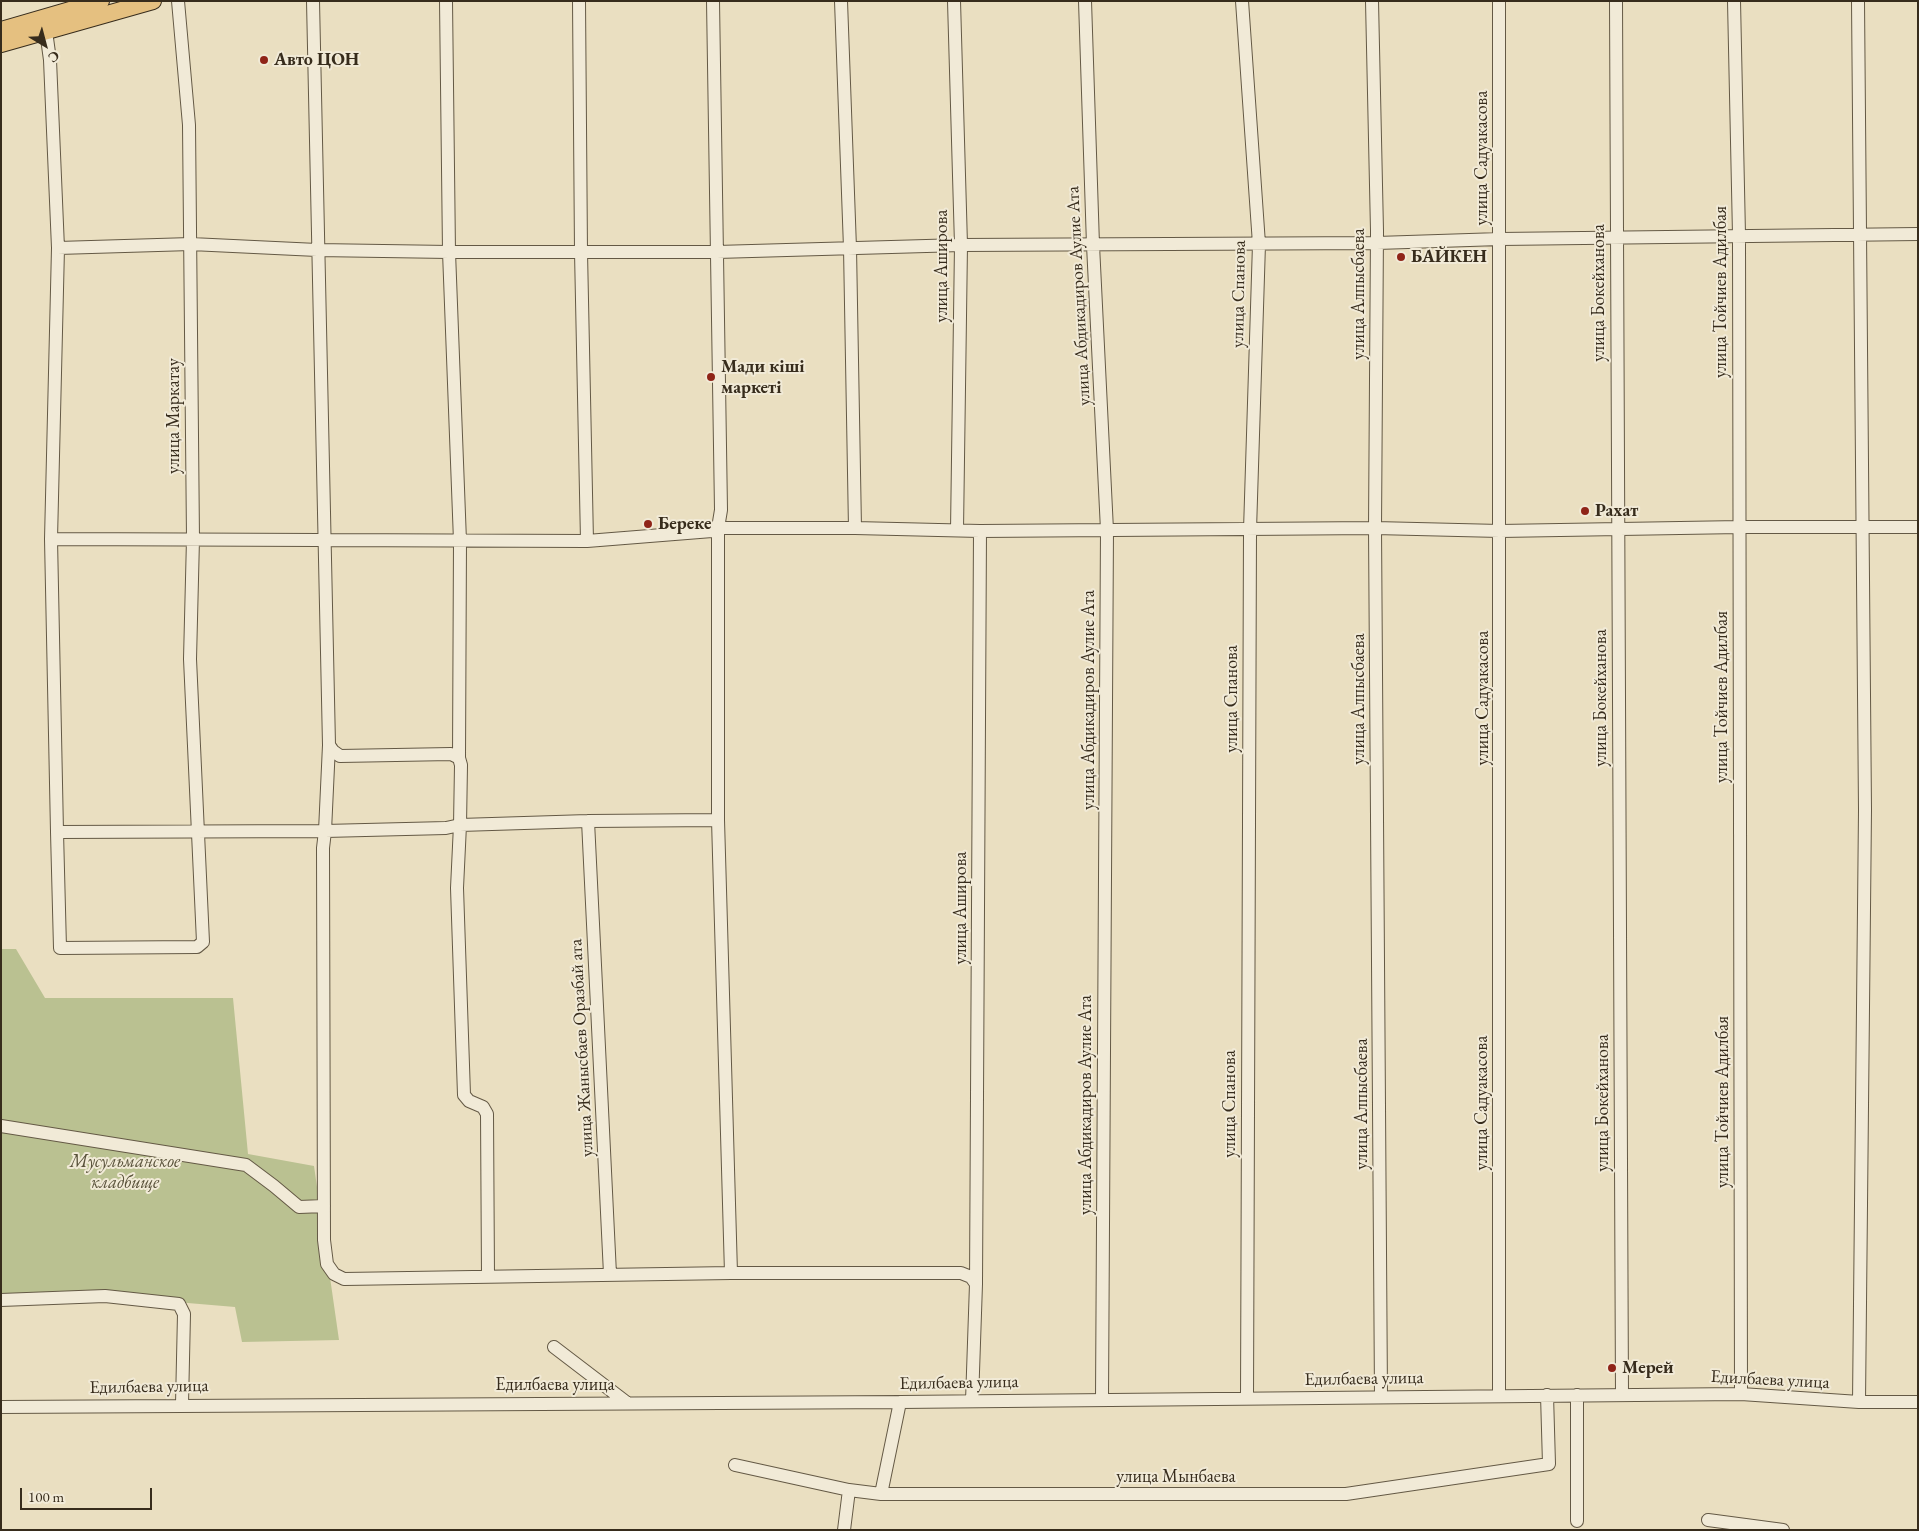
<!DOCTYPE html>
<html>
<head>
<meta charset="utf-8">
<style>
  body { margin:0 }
  #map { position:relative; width:1919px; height:1531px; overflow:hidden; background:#eadfc1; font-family:"EB Garamond",serif }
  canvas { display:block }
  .frame { position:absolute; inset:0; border:2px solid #372c1c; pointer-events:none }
  .north { position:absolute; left:20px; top:20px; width:50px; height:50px; -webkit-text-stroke:4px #f1ead7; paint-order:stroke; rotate:143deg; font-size:14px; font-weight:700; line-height:20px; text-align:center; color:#372c1c }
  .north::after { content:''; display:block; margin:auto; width:18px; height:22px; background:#372c1c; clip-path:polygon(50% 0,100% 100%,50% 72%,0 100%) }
  .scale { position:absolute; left:20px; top:1488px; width:132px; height:22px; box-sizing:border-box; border:2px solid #372c1c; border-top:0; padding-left:6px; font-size:15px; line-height:18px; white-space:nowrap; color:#372c1c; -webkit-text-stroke:4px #f1ead7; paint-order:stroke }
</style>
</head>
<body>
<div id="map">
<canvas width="1919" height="1531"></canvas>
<div class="frame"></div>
<div class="north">С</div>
<div class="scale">100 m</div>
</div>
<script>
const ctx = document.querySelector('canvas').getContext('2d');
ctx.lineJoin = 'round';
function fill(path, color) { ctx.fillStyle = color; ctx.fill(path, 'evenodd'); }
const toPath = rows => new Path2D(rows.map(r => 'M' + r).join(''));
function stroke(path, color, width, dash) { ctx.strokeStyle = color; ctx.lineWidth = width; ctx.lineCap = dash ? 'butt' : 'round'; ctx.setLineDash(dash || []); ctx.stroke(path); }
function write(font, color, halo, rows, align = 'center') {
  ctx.font = font + ' "EB Garamond",serif'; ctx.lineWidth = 4; ctx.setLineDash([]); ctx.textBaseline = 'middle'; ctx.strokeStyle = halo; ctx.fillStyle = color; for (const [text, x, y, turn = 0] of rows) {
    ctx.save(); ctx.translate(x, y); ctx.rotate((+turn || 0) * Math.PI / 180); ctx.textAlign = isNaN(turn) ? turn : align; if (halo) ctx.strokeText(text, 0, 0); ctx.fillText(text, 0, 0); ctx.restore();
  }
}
fill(toPath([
  [1,949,16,949,45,998,233,998,248,1154,314,1166,339,1340,242,1342,235,1307,105,1296,1,1302]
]), '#bac191');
const minor = toPath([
  [313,1,329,745,333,751,340,756,451,754,459,758,461,765,460,825,446,828,325,831,323,848,324,1240,327,1264,334,1274,344,1279,731,1273,961,1273,971,1277,976,1284,972,1401],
  [446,1,449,252,460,541,459,758],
  [579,1,581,252,587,541],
  [841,1,850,248,855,528],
  [954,1,961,245,957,530],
  [1085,1,1093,245,1107,530,1102,1399],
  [1242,1,1259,244,1250,530,1247,1398],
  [1372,1,1377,231,1375,528,1381,1396],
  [1616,1,1622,1394],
  [1734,1,1739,235,1741,1394],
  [1858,1,1865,810,1859,1402],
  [46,31,50,60,58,248,51,539,57,832,325,831,329,745],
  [58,248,191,244,317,250,449,252,717,252,961,245,1377,243,1500,239,1918,234],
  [51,539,587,541,712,531,718,528,721,510,713,1],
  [588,821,610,1274],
  [57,832,60,948,197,947,203,942,190,659,193,539,189,125,178,1],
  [1,1126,246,1165,274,1186,299,1207,324,1206],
  [731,1273,718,820,718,528,855,528,980,531,1375,528,1500,531,1740,527,1918,527],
  [488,1276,487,1114,483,1107,469,1101,464,1095,457,888,460,825,588,821,718,820],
  [976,1284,980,531],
  [1,1300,105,1296,179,1304,184,1314,182,1404],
  [554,1347,626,1402],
  [1499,1395,1499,1],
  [1,1407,900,1402,1741,1394,1859,1402,1918,1402],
  [735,1465,849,1490,881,1494,1346,1494,1549,1464,1547,1395],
  [881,1494,900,1402],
  [1708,1520,1783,1530],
  [1577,1521,1577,1395],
  [844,1530,849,1490]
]);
const major = toPath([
  [1,30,101,1],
  [1,44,153,1]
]);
stroke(minor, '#645945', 14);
stroke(major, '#372c1c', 18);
stroke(minor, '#f1ead7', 12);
stroke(major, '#e5c080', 16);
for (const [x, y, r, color] of [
  [264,60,5,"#8f2418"],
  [1401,257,5,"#8f2418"],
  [711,377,5,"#8f2418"],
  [1585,511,5,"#8f2418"],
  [648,524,5,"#8f2418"],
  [1612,1368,5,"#8f2418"]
]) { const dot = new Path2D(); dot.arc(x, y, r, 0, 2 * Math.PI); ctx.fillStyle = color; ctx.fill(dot); stroke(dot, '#f1ead7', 2); }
write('bold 18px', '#372c1c', '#f1ead7', [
  ["Авто ЦОН",274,60],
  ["БАЙКЕН",1411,257],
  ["Мади кіші",721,367],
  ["маркеті",721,388],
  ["Рахат",1595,511],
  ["Береке",658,524],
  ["Мерей",1622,1368]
], 'left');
write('18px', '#372c1c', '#f1ead7', [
  ["улица Садуакасова",1482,158,-90],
  ["улица Аширова",942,266,-90],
  ["улица Тойчиев Адилбая",1721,292,-90],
  ["улица Бокейханова",1599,293,-90],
  ["улица Спанова",1239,294,-89],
  ["улица Алпысбаева",1359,294,-90],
  ["улица Абдикадиров Аулие Ата",1079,296,-93],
  ["улица Маркатау",174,416,-90],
  ["улица Тойчиев Адилбая",1722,697,-90],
  ["улица Садуакасова",1483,698,-90],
  ["улица Бокейханова",1601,698,-90],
  ["улица Спанова",1232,699,-90],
  ["улица Алпысбаева",1359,699,-90],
  ["улица Абдикадиров Аулие Ата",1089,700,-90],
  ["улица Аширова",961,908,-90],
  ["улица Жанысбаев Оразбай ата",582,1048,-93],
  ["улица Тойчиев Адилбая",1723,1102,-90],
  ["улица Садуакасова",1482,1103,-90],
  ["улица Бокейханова",1603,1103,-90],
  ["улица Спанова",1230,1104,-90],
  ["улица Алпысбаева",1362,1104,-90],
  ["улица Абдикадиров Аулие Ата",1086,1105,-90],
  ["Едилбаева улица",1364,1379,-1],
  ["Едилбаева улица",1770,1380,3],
  ["Едилбаева улица",959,1383,-1],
  ["Едилбаева улица",555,1385],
  ["Едилбаева улица",149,1387,-1],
  ["улица Мынбаева",1176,1477]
]);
write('italic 18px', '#585139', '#f1ead7', [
  ["Мусульманское",125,1162],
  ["кладбище",125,1183]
]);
</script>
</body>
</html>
